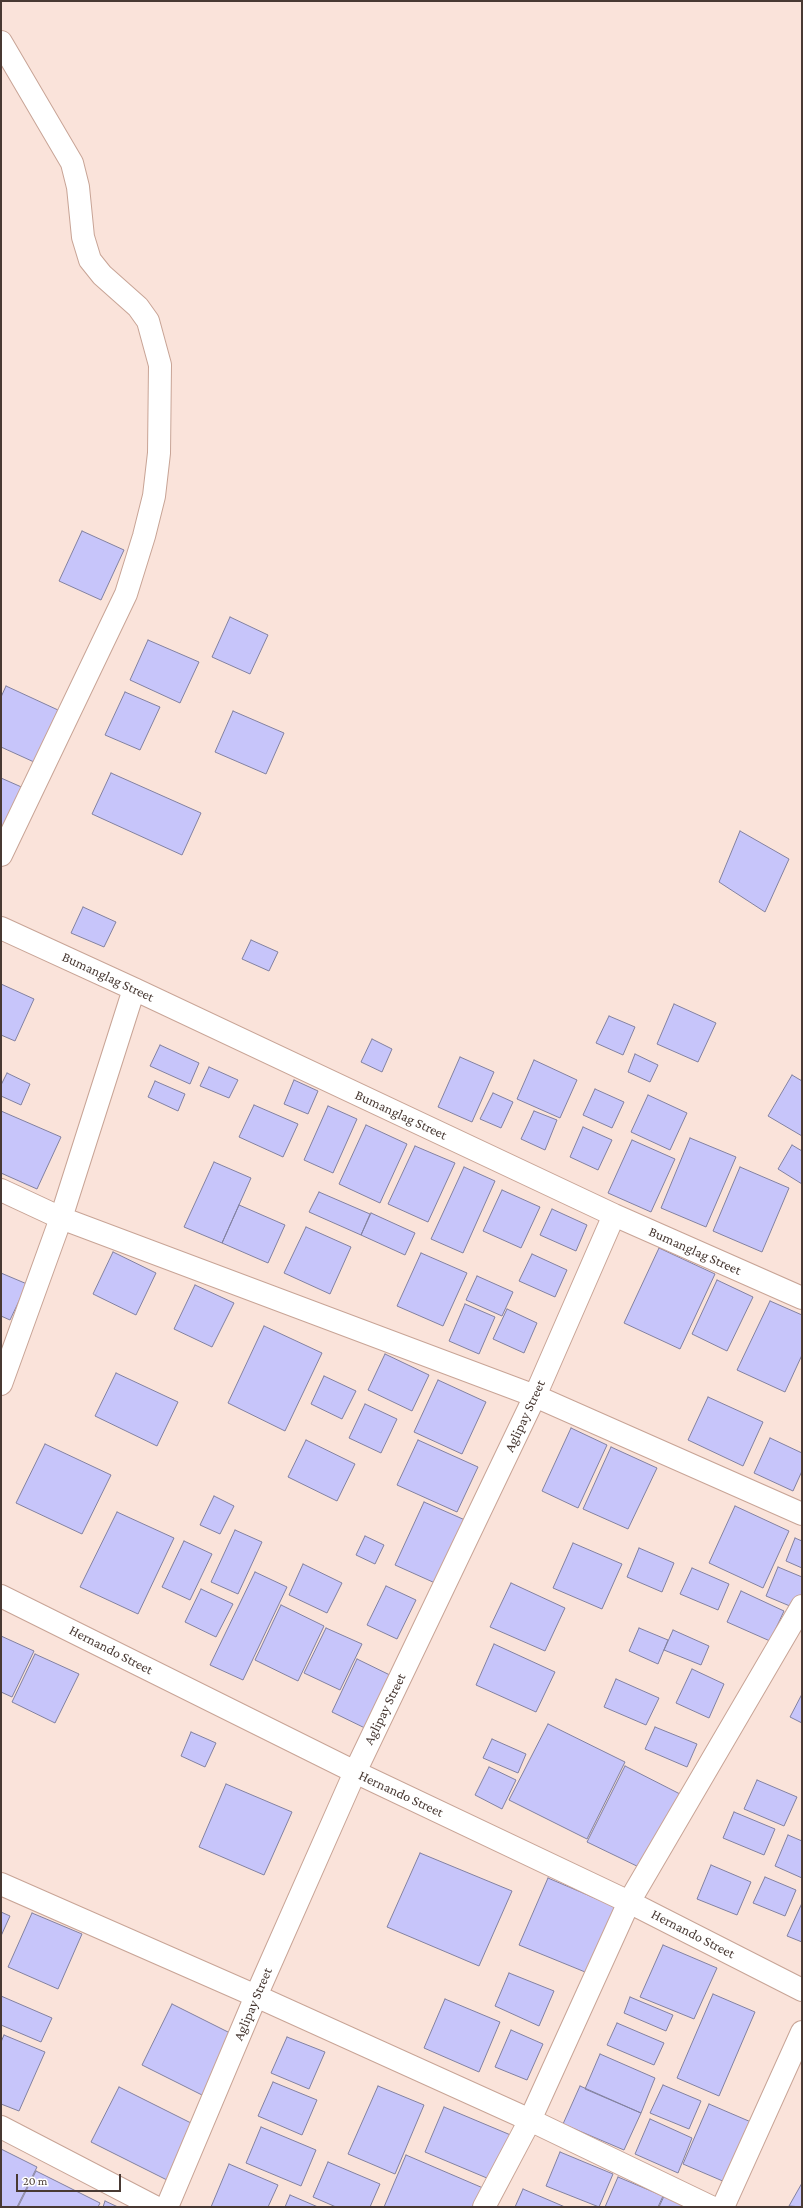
<!DOCTYPE html>
<html>
<head>
<meta charset="utf-8">
<style>
  body { margin:0 }
  #map { position:relative; width:803px; height:2208px; overflow:hidden; background:#fae3da; font-family:"Crimson Pro",serif }
  canvas { display:block }
  .frame { position:absolute; inset:0; border:2px solid #483933; pointer-events:none }
  .scale { position:absolute; left:16px; top:2174px; width:105px; height:18px; box-sizing:border-box; border:2px solid #483933; border-top:0; padding-left:5px; font-size:12px; line-height:14px; white-space:nowrap; color:#483933; -webkit-text-stroke:3px #fff; paint-order:stroke }
</style>
</head>
<body>
<div id="map">
<canvas width="803" height="2208"></canvas>
<div class="frame"></div>
<div class="scale">20 m</div>
</div>
<script>
const ctx = document.querySelector('canvas').getContext('2d');
ctx.lineJoin = 'round';
function fill(path, color) { ctx.fillStyle = color; ctx.fill(path, 'evenodd'); }
const toPath = rows => new Path2D(rows.map(r => 'M' + r).join(''));
function stroke(path, color, width, dash) { ctx.strokeStyle = color; ctx.lineWidth = width; ctx.lineCap = dash ? 'butt' : 'round'; ctx.setLineDash(dash || []); ctx.stroke(path); }
function write(font, color, halo, rows, align = 'center') {
  ctx.font = font + ' "Crimson Pro",serif'; ctx.lineWidth = 3.5; ctx.setLineDash([]); ctx.textBaseline = 'middle'; ctx.strokeStyle = halo; ctx.fillStyle = color; for (const [text, x, y, turn = 0] of rows) {
    ctx.save(); ctx.translate(x, y); ctx.rotate((+turn || 0) * Math.PI / 180); ctx.textAlign = isNaN(turn) ? turn : align; if (halo) ctx.strokeText(text, 0, 0); ctx.fillText(text, 0, 0); ctx.restore();
  }
}
const building = toPath([
  [82,531,124,550,101,600,59,581,82,531],
  [230,617,268,635,250,674,212,657,230,617],
  [148,640,199,662,180,703,130,680,148,640],
  [6,686,58,710,34,762,1,747,1,697,6,686],
  [125,692,160,707,140,750,105,735,125,692],
  [233,711,284,733,266,774,215,752,233,711],
  [111,773,201,813,182,855,92,814,111,773],
  [1,778,26,789,1,830,1,778],
  [740,831,789,859,765,912,719,882,740,831],
  [83,907,116,922,104,947,71,933,83,907],
  [251,940,278,952,269,971,242,959,251,940],
  [1,984,34,999,15,1041,1,1035,1,984],
  [674,1004,716,1023,698,1062,657,1044,674,1004],
  [609,1016,635,1027,623,1055,596,1043,609,1016],
  [372,1039,392,1049,382,1072,361,1062,372,1039],
  [160,1045,199,1063,190,1084,150,1066,160,1045],
  [635,1054,658,1065,650,1082,628,1072,635,1054],
  [460,1057,494,1072,472,1122,438,1107,460,1057],
  [534,1060,577,1080,560,1118,517,1099,534,1060],
  [209,1067,238,1080,229,1098,200,1086,209,1067],
  [7,1073,30,1084,21,1105,1,1096,1,1085,7,1073],
  [792,1075,802,1081,802,1136,768,1116,792,1075],
  [294,1080,318,1091,308,1114,284,1104,294,1080],
  [155,1081,185,1094,178,1111,148,1097,155,1081],
  [595,1089,624,1102,612,1128,583,1115,595,1089],
  [493,1093,513,1102,501,1128,480,1119,493,1093],
  [648,1095,687,1113,670,1150,631,1132,648,1095],
  [254,1105,298,1124,283,1157,239,1137,254,1105],
  [328,1106,357,1119,333,1173,304,1160,328,1106],
  [1,1111,61,1137,37,1189,1,1173,1,1111],
  [534,1111,557,1120,545,1150,521,1139,534,1111],
  [366,1125,407,1144,380,1203,339,1184,366,1125],
  [583,1127,612,1140,598,1170,570,1157,583,1127],
  [690,1138,736,1157,706,1227,661,1208,690,1138],
  [632,1140,675,1159,651,1212,608,1193,632,1140],
  [792,1145,802,1151,802,1184,778,1169,792,1145],
  [415,1146,455,1163,428,1222,388,1204,415,1146],
  [214,1162,251,1178,222,1243,184,1227,214,1162],
  [464,1167,495,1181,463,1253,431,1239,464,1167],
  [740,1167,789,1188,762,1252,713,1231,740,1167],
  [502,1190,540,1207,521,1248,483,1231,502,1190],
  [319,1192,370,1214,361,1235,309,1212,319,1192],
  [239,1205,285,1225,268,1263,222,1243,239,1205],
  [552,1209,587,1225,576,1251,540,1235,552,1209],
  [371,1213,415,1233,405,1255,361,1235,371,1213],
  [306,1227,351,1247,330,1294,284,1273,306,1227],
  [659,1248,715,1274,680,1349,624,1323,659,1248],
  [113,1252,156,1273,136,1315,93,1294,113,1252],
  [421,1253,467,1273,443,1326,397,1306,421,1253],
  [532,1254,567,1270,555,1297,519,1281,532,1254],
  [1,1273,27,1284,10,1320,1,1316,1,1273],
  [477,1276,513,1292,502,1316,466,1300,477,1276],
  [717,1280,753,1297,727,1351,692,1334,717,1280],
  [195,1285,234,1303,212,1347,174,1329,195,1285],
  [770,1301,802,1315,802,1355,785,1392,737,1370,770,1301],
  [465,1304,495,1317,479,1354,449,1341,465,1304],
  [507,1309,537,1323,524,1353,493,1339,507,1309],
  [264,1326,322,1353,285,1431,228,1403,264,1326],
  [385,1354,429,1375,412,1411,368,1390,385,1354],
  [116,1373,178,1402,157,1446,95,1416,116,1373],
  [324,1376,356,1391,342,1419,311,1404,324,1376],
  [438,1380,486,1402,462,1454,414,1432,438,1380],
  [708,1397,763,1422,743,1466,688,1440,708,1397],
  [365,1404,397,1419,381,1453,349,1438,365,1404],
  [571,1428,607,1445,578,1508,542,1491,571,1428],
  [770,1438,802,1453,802,1471,793,1491,754,1473,770,1438],
  [306,1440,355,1464,337,1501,288,1477,306,1440],
  [418,1440,478,1467,457,1512,397,1485,418,1440],
  [45,1444,111,1475,82,1534,16,1503,45,1444],
  [611,1447,657,1468,628,1529,583,1509,611,1447],
  [214,1496,234,1506,220,1534,200,1525,214,1496],
  [424,1502,465,1520,435,1583,395,1565,424,1502],
  [735,1506,789,1531,763,1588,709,1563,735,1506],
  [117,1512,174,1538,138,1614,80,1587,117,1512],
  [235,1530,262,1542,238,1594,211,1582,235,1530],
  [365,1536,384,1545,375,1564,356,1555,365,1536],
  [795,1538,802,1541,802,1568,786,1561,795,1538],
  [184,1541,212,1554,190,1600,162,1587,184,1541],
  [573,1543,622,1564,602,1609,553,1588,573,1543],
  [639,1548,674,1563,662,1592,627,1577,639,1548],
  [303,1564,342,1583,327,1613,289,1595,303,1564],
  [778,1567,802,1577,802,1598,797,1609,766,1596,778,1567],
  [692,1568,729,1584,718,1610,680,1594,692,1568],
  [255,1572,287,1587,243,1680,210,1665,255,1572],
  [511,1583,565,1608,545,1651,490,1627,511,1583],
  [386,1586,416,1600,397,1639,367,1625,386,1586],
  [201,1589,233,1604,216,1637,185,1622,201,1589],
  [741,1591,784,1611,770,1641,727,1622,741,1591],
  [281,1605,324,1626,298,1681,255,1660,281,1605],
  [326,1628,362,1644,340,1690,304,1673,326,1628],
  [639,1628,668,1640,658,1664,629,1651,639,1628],
  [673,1630,709,1646,701,1665,664,1650,673,1630],
  [1,1636,34,1651,12,1697,1,1692,1,1636],
  [494,1644,555,1672,536,1712,476,1685,494,1644],
  [35,1654,79,1674,55,1723,12,1702,35,1654],
  [357,1659,396,1678,371,1731,332,1712,357,1659],
  [692,1669,724,1684,709,1718,676,1703,692,1669],
  [616,1679,659,1698,646,1725,604,1707,616,1679],
  [802,1694,802,1723,790,1717,802,1694],
  [548,1724,625,1762,587,1839,509,1800,548,1724],
  [655,1727,697,1744,687,1767,645,1749,655,1727],
  [191,1732,216,1743,205,1767,181,1756,191,1732],
  [492,1739,526,1754,518,1773,483,1758,492,1739],
  [625,1766,680,1794,643,1869,587,1842,625,1766],
  [489,1767,516,1780,502,1809,475,1795,489,1767],
  [757,1780,797,1797,784,1826,744,1809,757,1780],
  [226,1784,292,1812,264,1875,199,1847,226,1784],
  [734,1812,775,1829,764,1855,723,1838,734,1812],
  [788,1835,802,1841,802,1878,775,1866,788,1835],
  [420,1853,512,1891,479,1966,387,1927,420,1853],
  [711,1865,751,1882,737,1915,697,1899,711,1865],
  [765,1877,796,1890,785,1916,753,1903,765,1877],
  [548,1878,618,1908,590,1974,519,1945,548,1878],
  [802,1903,802,1942,787,1936,802,1903],
  [1,1912,10,1916,1,1936,1,1912],
  [32,1913,82,1934,58,1989,8,1967,32,1913],
  [663,1945,717,1968,694,2019,640,1997,663,1945],
  [509,1973,554,1991,539,2026,495,2006,509,1973],
  [713,1994,755,2012,719,2096,677,2078,713,1994],
  [1,1996,52,2018,41,2042,1,2025,1,1996],
  [630,1997,673,2015,666,2031,624,2013,630,1997],
  [445,1999,500,2022,479,2072,424,2048,445,1999],
  [172,2004,236,2036,206,2097,142,2065,172,2004],
  [617,2023,664,2043,654,2065,607,2045,617,2023],
  [511,2030,543,2044,527,2080,495,2067,511,2030],
  [4,2035,45,2052,19,2111,1,2104,1,2042,4,2035],
  [287,2037,325,2052,309,2089,271,2073,287,2037],
  [600,2054,655,2078,641,2113,585,2089,600,2054],
  [273,2082,317,2100,302,2135,258,2116,273,2082],
  [663,2085,701,2101,689,2129,650,2113,663,2085],
  [378,2086,424,2105,395,2174,348,2154,378,2086],
  [580,2086,641,2113,624,2150,563,2124,580,2086],
  [119,2087,195,2125,167,2180,91,2142,119,2087],
  [709,2104,751,2122,725,2182,683,2164,709,2104],
  [444,2107,513,2136,494,2181,425,2152,444,2107],
  [650,2119,692,2138,678,2173,635,2154,650,2119],
  [261,2127,316,2150,301,2186,246,2163,261,2127],
  [1,2149,37,2167,17,2207,1,2207,1,2149],
  [560,2152,613,2174,599,2207,546,2186,560,2152],
  [406,2155,483,2188,475,2207,384,2207,406,2155],
  [328,2162,380,2184,370,2207,336,2207,313,2197,328,2162],
  [229,2164,278,2185,268,2207,211,2207,229,2164],
  [36,2171,100,2203,98,2207,18,2207,36,2171],
  [618,2177,663,2196,658,2207,605,2207,618,2177],
  [802,2183,802,2207,789,2206,802,2183],
  [523,2189,565,2207,515,2207,523,2189],
  [665,2194,695,2207,659,2207,665,2194],
  [290,2195,318,2207,285,2207,290,2195],
  [105,2201,118,2207,103,2207,105,2201]
]);
fill(building, '#c7c5fa');
stroke(building, '#8281a0', 1);
const street = toPath([
  [1,42,72,163,78,187,83,237,90,260,102,275,138,307,148,321,160,365,159,453,154,496,144,536,126,594,1,855],
  [1,928,134,989,614,1215,802,1298],
  [1,1190,61,1218,535,1396,802,1514],
  [1,1384,61,1218,134,989],
  [1,1596,355,1772,629,1902,802,1990],
  [1,1884,256,1996,530,2120,711,2207],
  [1,2127,155,2207],
  [167,2207,256,1996,355,1772,535,1396,614,1215],
  [484,2207,530,2120,629,1902,802,1606],
  [723,2207,802,2032]
]);
stroke(street, '#c8a496', 24);
stroke(street, '#fff', 22);
write('14px', '#483933', '#fff', [
  ["Bumanglag Street",108,977,25],
  ["Bumanglag Street",401,1115,25],
  ["Bumanglag Street",695,1251,24],
  ["Aglipay Street",525,1416,-65],
  ["Hernando Street",111,1650,27],
  ["Aglipay Street",385,1709,-64],
  ["Hernando Street",401,1794,25],
  ["Hernando Street",693,1934,27],
  ["Aglipay Street",253,2004,-67]
]);
</script>
</body>
</html>
